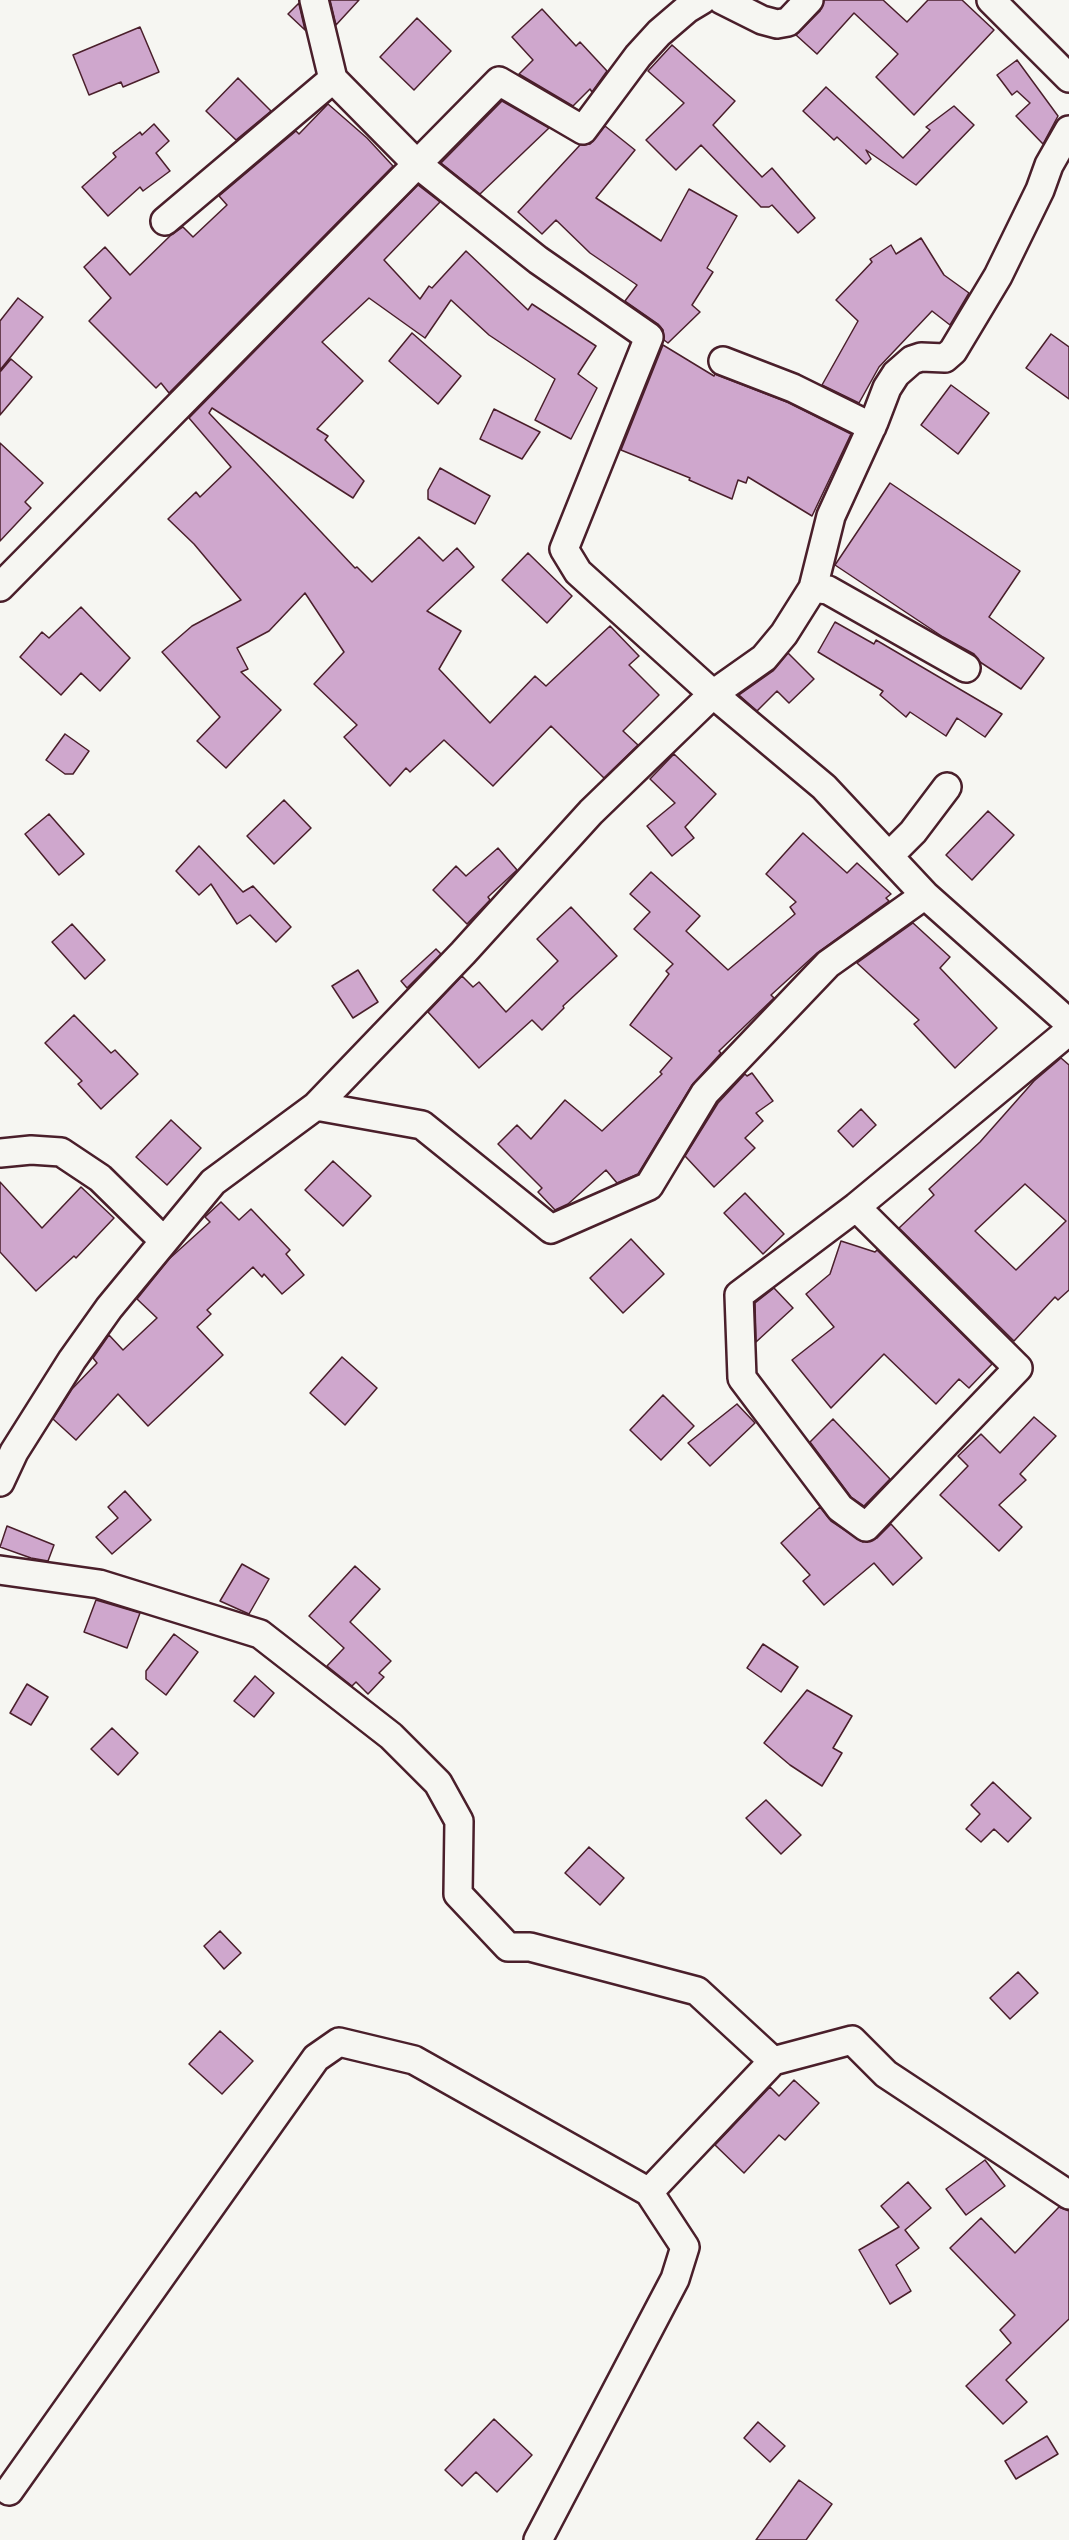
<!DOCTYPE html>
<html>
<head>
<meta charset="utf-8">
<style>
  body { margin:0 }
  canvas { display:block; background:#f6f6f2 }
</style>
</head>
<body>
<canvas width="1069" height="2540"></canvas>
<script>
const ctx = document.querySelector('canvas').getContext('2d');
ctx.lineJoin = 'round';
function fill(path, color) { ctx.fillStyle = color; ctx.fill(path, 'evenodd'); }
const toPath = rows => new Path2D(rows.map(r => 'M' + r).join(''));
function stroke(path, color, width, dash) { ctx.strokeStyle = color; ctx.lineWidth = width; ctx.lineCap = dash ? 'butt' : 'round'; ctx.setLineDash(dash || []); ctx.stroke(path); }
const building = toPath([
  [330,0,359,0,336,25,330,0],
  [824,0,883,0,907,22,928,0,962,0,994,30,914,115,876,77,898,54,854,13,817,54,796,35,820,11,824,0],
  [299,3,299,4,305,30,288,14,299,3],
  [542,9,576,46,580,42,607,71,592,92,590,89,573,106,519,74,533,60,512,37,542,9],
  [417,18,451,51,414,90,380,57,417,18],
  [140,27,159,72,123,87,121,82,89,95,73,55,140,27],
  [672,45,735,101,713,125,762,177,772,168,815,218,798,233,772,205,769,207,761,207,701,145,676,170,646,140,684,103,648,71,672,45],
  [1017,60,1058,116,1043,144,1016,116,1030,103,1017,91,1012,95,997,75,1017,60],
  [238,78,271,111,236,140,206,111,238,78],
  [826,87,903,158,930,130,926,127,954,106,974,125,916,185,866,150,871,159,866,164,837,137,834,140,803,111,826,87],
  [502,101,549,128,480,194,441,163,502,101],
  [328,104,367,138,393,166,169,393,161,383,156,388,89,321,111,298,84,267,105,247,130,275,171,235,183,227,193,237,227,205,219,196,296,131,299,134,328,104],
  [154,124,169,141,156,153,170,171,143,191,140,187,108,216,82,187,116,157,113,153,140,132,142,135,154,124],
  [605,126,635,150,596,198,661,241,689,189,737,216,707,268,713,272,692,305,700,312,668,343,664,340,663,330,658,324,625,301,637,285,590,253,556,220,542,234,518,212,580,145,590,144,605,126],
  [418,185,440,202,384,260,420,299,429,286,432,288,466,251,528,310,532,304,596,346,578,374,597,388,571,439,535,420,555,379,489,335,451,300,425,338,369,298,322,342,363,381,317,429,328,436,325,440,364,481,353,498,212,408,209,413,355,568,357,567,372,582,419,537,443,561,457,548,474,567,427,611,461,631,439,669,490,723,535,676,546,686,610,626,639,656,629,665,659,695,623,731,638,745,604,778,551,726,493,786,444,740,410,772,406,768,390,786,344,737,357,725,314,684,344,652,305,593,269,631,237,648,248,669,241,672,281,710,226,768,197,741,220,717,162,652,192,626,241,600,194,544,168,519,196,492,200,497,231,467,189,418,418,185],
  [921,238,944,275,969,293,950,325,932,311,879,367,859,403,822,385,858,321,836,300,872,262,870,259,891,245,896,254,921,238],
  [18,298,43,317,0,370,0,321,18,298],
  [412,333,461,376,438,404,389,361,412,333],
  [1051,334,1069,347,1069,399,1026,368,1051,334],
  [663,345,714,376,715,374,787,402,851,434,812,516,748,477,746,483,738,480,732,499,689,480,690,478,621,450,663,345],
  [11,359,32,377,0,415,0,372,11,359],
  [951,385,989,413,958,454,921,425,951,385],
  [494,409,540,432,522,459,480,439,494,409],
  [0,443,43,483,25,502,31,508,0,541,0,443],
  [440,468,490,496,475,524,428,499,428,490,440,468],
  [890,483,1020,571,989,617,1044,658,1021,689,980,662,974,654,943,637,835,565,890,483],
  [528,553,572,596,547,623,502,580,528,553],
  [81,607,130,658,100,691,81,673,61,695,20,657,42,632,49,638,81,607],
  [835,622,874,644,876,640,1002,714,985,737,957,718,946,736,910,712,906,717,880,695,883,691,818,652,835,622],
  [788,653,814,679,789,703,777,691,757,711,739,695,773,671,788,653],
  [65,734,89,751,73,774,65,774,46,760,65,734],
  [674,754,716,794,685,827,694,838,672,856,647,826,675,803,650,779,674,754],
  [284,800,311,828,274,864,247,836,284,800],
  [988,811,1014,835,972,880,946,855,988,811],
  [49,814,84,854,59,875,25,834,49,814],
  [803,833,847,873,857,863,891,894,886,898,889,901,817,953,771,995,774,998,719,1051,721,1053,692,1085,638,1174,617,1183,606,1170,568,1204,555,1210,538,1192,542,1188,498,1144,517,1125,531,1139,565,1100,602,1131,662,1074,660,1072,672,1058,630,1025,669,974,666,971,673,964,634,929,650,912,630,894,651,872,700,916,686,931,728,970,795,914,790,907,796,902,766,874,803,833],
  [199,846,243,892,253,886,291,927,276,942,250,915,237,924,211,884,199,895,176,871,199,846],
  [498,848,517,870,488,897,490,900,467,924,433,890,456,866,466,876,498,848],
  [571,907,617,956,563,1006,564,1008,542,1030,532,1020,479,1068,428,1012,462,976,473,987,479,982,506,1012,558,961,537,939,571,907],
  [913,923,950,957,940,968,997,1028,955,1068,914,1024,919,1020,857,963,913,923],
  [72,924,105,960,85,979,52,942,72,924],
  [436,949,441,954,407,988,401,981,436,949],
  [358,970,378,1002,353,1018,332,986,358,970],
  [74,1015,111,1053,115,1050,138,1074,101,1109,78,1084,82,1081,45,1043,74,1015],
  [1061,1058,1069,1065,1069,1290,1058,1300,1055,1297,1014,1341,899,1228,934,1195,929,1189,980,1142,1034,1081,1061,1058],
  [1025,1184,1066,1221,1016,1270,975,1231,1025,1184],
  [752,1073,773,1101,756,1113,763,1121,745,1138,755,1148,714,1187,685,1156,718,1103,745,1074,747,1076,752,1073],
  [861,1109,876,1125,853,1147,838,1131,861,1109],
  [171,1120,201,1148,167,1185,136,1157,171,1120],
  [333,1161,371,1196,343,1226,305,1190,333,1161],
  [0,1182,42,1228,81,1187,114,1218,76,1258,74,1256,36,1291,0,1252,0,1182],
  [745,1193,784,1234,763,1254,724,1213,745,1193],
  [221,1202,239,1220,251,1209,290,1250,286,1254,304,1275,282,1294,264,1274,262,1277,253,1267,207,1310,211,1314,197,1327,223,1355,148,1426,118,1394,76,1440,53,1419,72,1389,97,1363,93,1358,109,1335,123,1350,157,1318,137,1299,169,1259,210,1222,205,1217,221,1202],
  [631,1239,664,1274,623,1313,590,1278,631,1239],
  [841,1241,875,1252,877,1250,992,1364,969,1388,959,1379,936,1404,884,1354,831,1408,792,1360,834,1327,806,1294,830,1274,841,1241],
  [774,1288,793,1308,756,1342,755,1303,774,1288],
  [342,1357,377,1388,345,1425,310,1393,342,1357],
  [663,1395,694,1426,661,1460,630,1430,663,1395],
  [737,1404,755,1423,710,1466,688,1443,737,1404],
  [1034,1417,1056,1436,1020,1474,1026,1480,999,1505,1022,1527,999,1551,940,1495,968,1466,958,1456,981,1434,1000,1453,1034,1417],
  [833,1419,890,1479,864,1506,851,1497,810,1442,833,1419],
  [125,1491,151,1520,112,1554,96,1537,118,1518,108,1507,125,1491],
  [820,1507,831,1521,863,1542,877,1538,891,1524,922,1558,893,1585,874,1563,824,1605,803,1581,810,1575,781,1543,820,1507],
  [7,1526,54,1545,48,1561,31,1558,0,1547,7,1526],
  [242,1564,269,1579,249,1614,220,1601,242,1564],
  [355,1566,380,1589,350,1622,391,1661,379,1673,384,1677,368,1694,356,1682,352,1686,327,1666,344,1648,309,1616,355,1566],
  [96,1600,140,1613,127,1648,84,1632,96,1600],
  [174,1634,198,1652,166,1695,146,1679,146,1671,174,1634],
  [763,1644,798,1667,781,1692,747,1668,763,1644],
  [255,1676,274,1693,254,1717,234,1701,255,1676],
  [27,1684,48,1697,31,1725,10,1713,27,1684],
  [807,1690,852,1716,833,1748,842,1753,822,1786,790,1765,764,1743,807,1690],
  [112,1728,138,1753,118,1775,91,1749,112,1728],
  [993,1782,1031,1818,1008,1842,994,1829,981,1842,966,1829,980,1814,971,1805,993,1782],
  [766,1800,801,1835,781,1854,746,1818,766,1800],
  [589,1847,624,1878,600,1905,565,1873,589,1847],
  [220,1931,241,1953,224,1969,204,1946,220,1931],
  [1018,1972,1038,1993,1010,2019,990,1998,1018,1972],
  [220,2031,253,2061,222,2094,189,2064,220,2031],
  [794,2080,819,2103,785,2140,779,2135,744,2173,715,2145,770,2087,779,2096,794,2080],
  [985,2160,1005,2186,966,2215,946,2189,985,2160],
  [908,2182,931,2208,905,2230,919,2248,896,2265,911,2291,890,2304,859,2250,899,2227,881,2206,908,2182],
  [1059,2207,1069,2211,1069,2319,1006,2380,1027,2402,1003,2424,966,2386,1011,2343,1000,2330,1015,2315,950,2248,981,2218,1015,2253,1059,2207],
  [494,2419,532,2455,497,2492,476,2472,462,2486,445,2470,494,2419],
  [758,2422,785,2446,770,2462,744,2438,758,2422],
  [1047,2436,1058,2454,1016,2479,1005,2461,1047,2436],
  [799,2480,832,2504,806,2540,756,2540,799,2480]
]);
fill(building, '#cfa7cd');
stroke(building, '#4a1f2b', 1.5);
const minor = toPath([
  [314,0,333,79],
  [722,0,762,20,777,24,788,22,809,0],
  [991,0,1069,78],
  [165,221,333,79,416,163,538,260,649,337,564,549,578,572,713,694,824,787,925,895],
  [723,361,793,388,872,427],
  [0,587,499,81,583,130,638,56,659,33,687,9,702,0],
  [813,588,831,516,874,422,887,388,896,374,912,360,921,357,945,358,953,351,998,276,1040,190,1049,165,1069,130],
  [889,856,913,832,947,787],
  [316,1106,463,953,591,812,713,694,764,658,784,634,813,588,828,590,966,668],
  [0,1153,31,1150,61,1152,100,1178,164,1241],
  [856,1207,1018,1368,866,1527,840,1508,742,1378,739,1295,856,1207,1069,1031],
  [0,1482,14,1452,72,1360,109,1308,213,1182,316,1106,422,1125,551,1229,649,1186,705,1093,828,964,925,895,1069,1023],
  [0,1570,99,1584,260,1634,391,1736,438,1783,459,1821,458,1894,508,1947,530,1947,697,1991,773,2061],
  [649,2192,773,2061,852,2040,886,2074,1069,2195],
  [9,2491,316,2058,339,2042,414,2060,649,2192,685,2247,675,2279,538,2540]
]);
stroke(minor, '#4a1f2b', 32);
stroke(minor, '#f6f6f2', 27);
</script>
</body>
</html>
